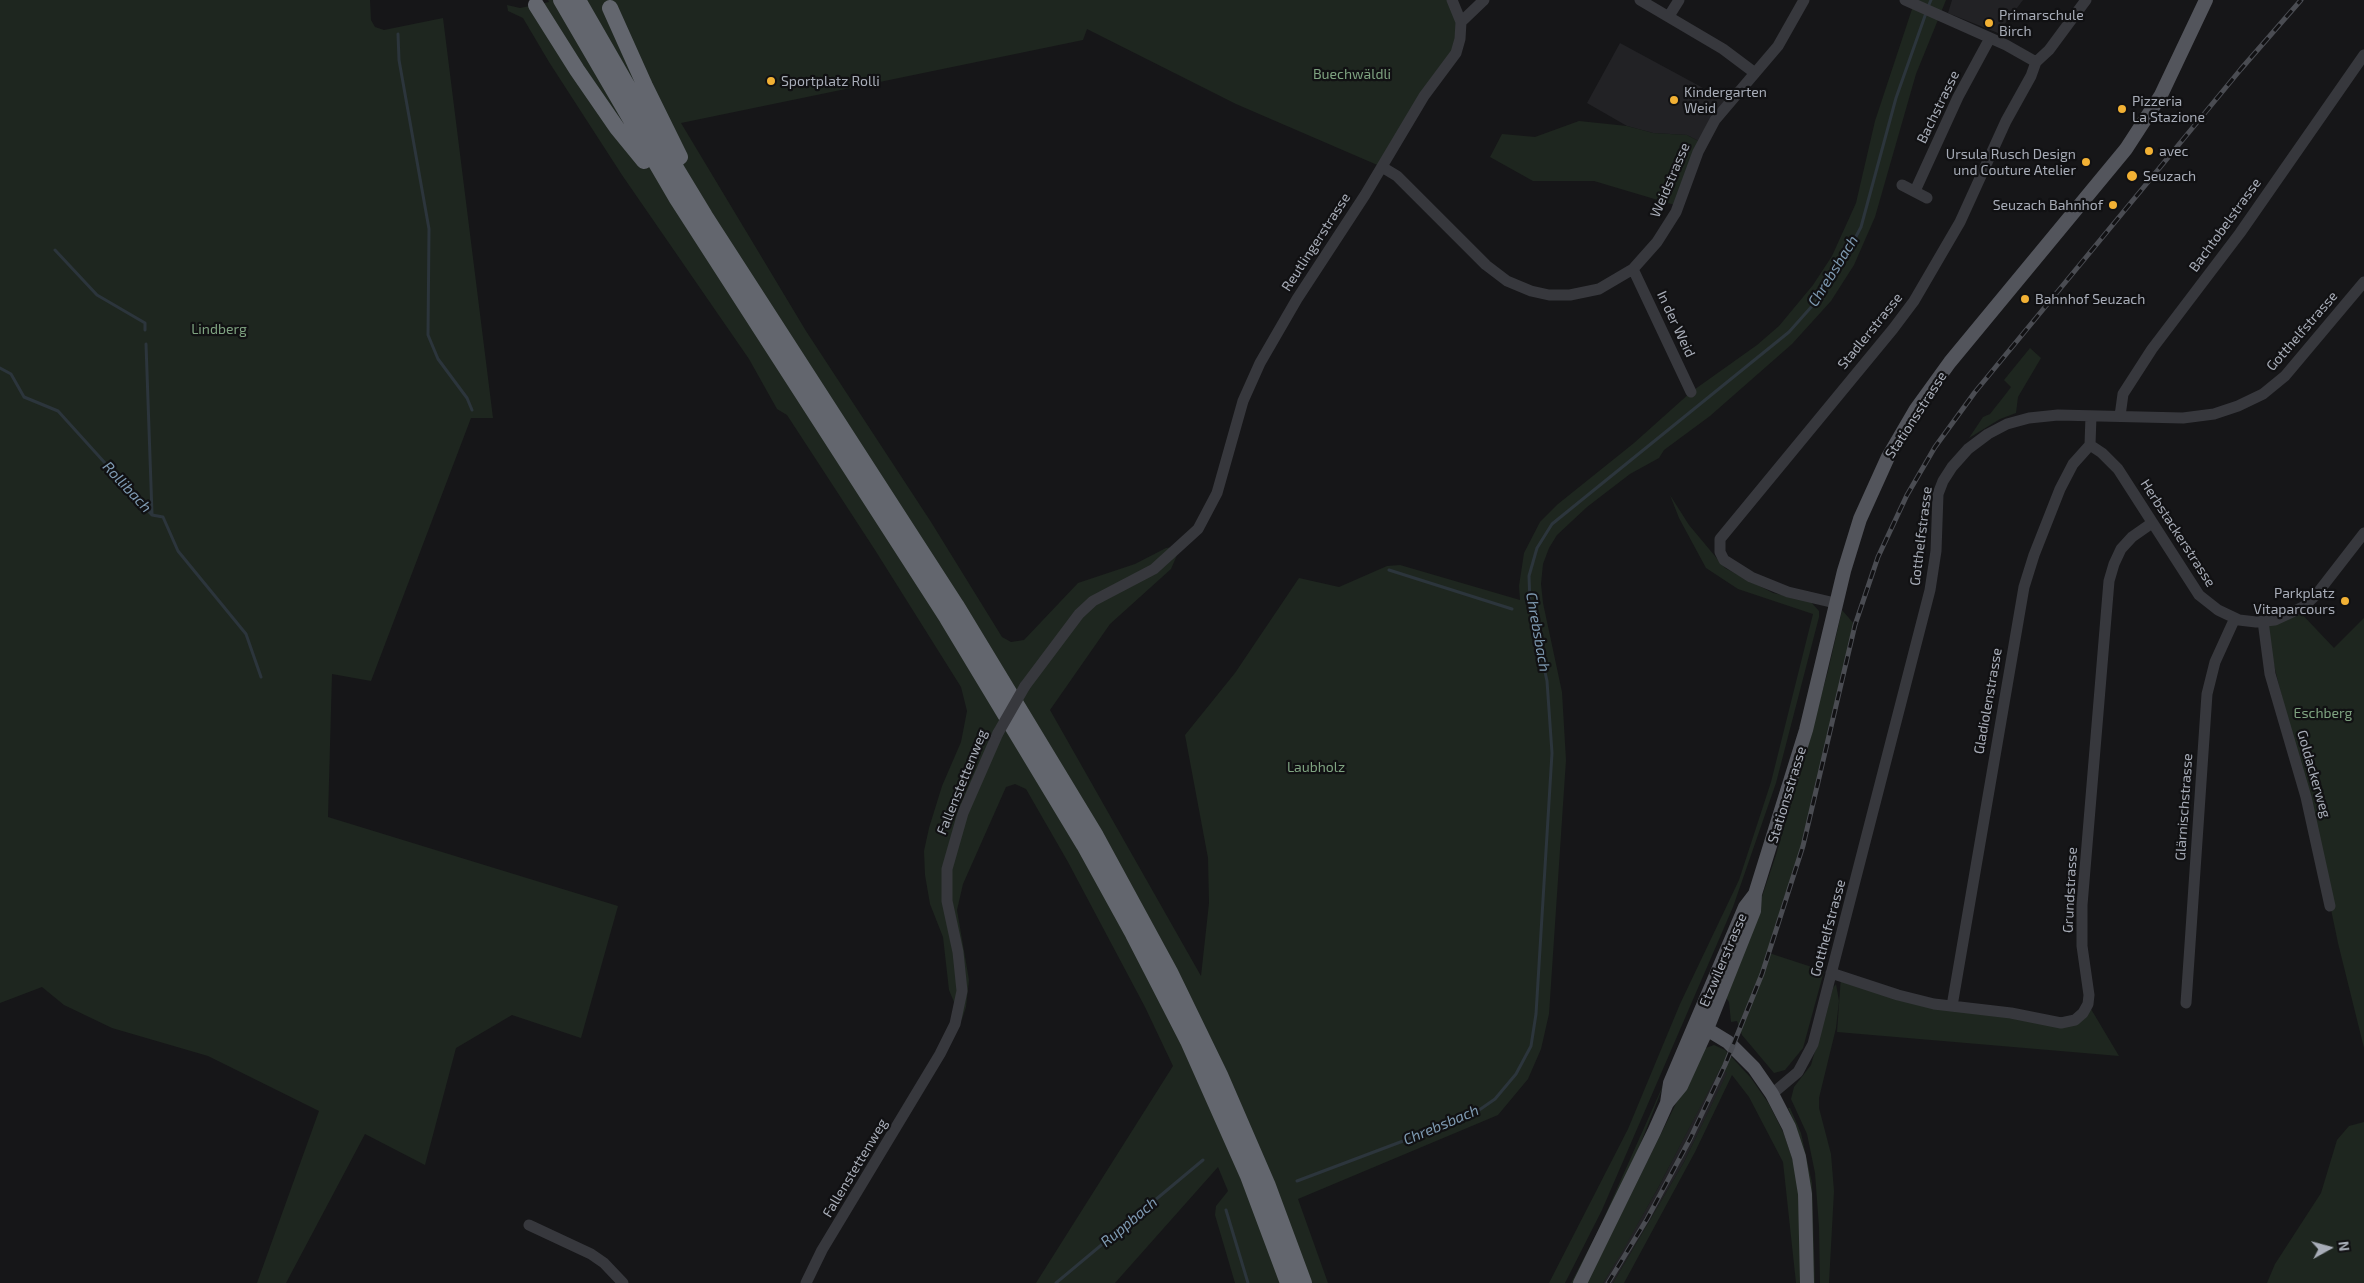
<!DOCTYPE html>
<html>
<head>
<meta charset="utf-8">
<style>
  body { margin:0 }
  #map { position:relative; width:2364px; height:1283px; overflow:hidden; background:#161618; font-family:"Exo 2",sans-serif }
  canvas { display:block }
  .north { position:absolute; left:2304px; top:1223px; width:50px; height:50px; -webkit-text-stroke:4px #111113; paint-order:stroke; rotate:83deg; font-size:14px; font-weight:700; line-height:20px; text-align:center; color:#a8adb8 }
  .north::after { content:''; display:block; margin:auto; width:18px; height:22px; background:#a8adb8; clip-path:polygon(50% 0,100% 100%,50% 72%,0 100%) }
</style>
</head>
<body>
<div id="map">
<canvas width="2364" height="1283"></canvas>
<div class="north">N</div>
</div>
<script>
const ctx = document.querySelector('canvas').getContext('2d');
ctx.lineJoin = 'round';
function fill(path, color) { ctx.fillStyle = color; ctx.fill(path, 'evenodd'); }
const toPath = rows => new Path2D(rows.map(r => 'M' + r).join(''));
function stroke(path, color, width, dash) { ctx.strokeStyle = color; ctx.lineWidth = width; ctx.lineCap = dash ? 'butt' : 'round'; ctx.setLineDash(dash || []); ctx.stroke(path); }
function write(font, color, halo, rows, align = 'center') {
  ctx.font = font + ' "Exo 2",sans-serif'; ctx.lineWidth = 4.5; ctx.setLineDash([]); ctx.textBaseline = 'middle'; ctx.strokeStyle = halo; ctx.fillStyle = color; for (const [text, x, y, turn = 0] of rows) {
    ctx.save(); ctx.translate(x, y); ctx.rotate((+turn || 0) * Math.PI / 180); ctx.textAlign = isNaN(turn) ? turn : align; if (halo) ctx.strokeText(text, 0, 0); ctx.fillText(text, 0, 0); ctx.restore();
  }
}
fill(toPath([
  [1952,0,2023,0,1998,33,1948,13],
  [1620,43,1729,102,1702,143,1687,135,1653,133,1627,126,1587,103],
  [1719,1069,1728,1072,1684,1162,1613,1283,1603,1283,1658,1188]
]), '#222225');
fill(toPath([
  [0,0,370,0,371,20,375,27,384,30,443,18,493,418,471,418,371,681,332,674,328,817,618,906,581,1038,512,1015,456,1048,425,1165,365,1134,286,1283,257,1283,319,1111,208,1056,112,1028,64,1005,42,987,0,1003],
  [548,0,1452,0,1460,39,1382,167,1236,104,1087,29,1083,40,681,123,806,331,931,522,1002,637,1011,642,1024,640,1078,583,1135,564,1166,548,1181,546,1171,569,1110,624,1050,710,1201,976,1209,903,1208,858,1185,735,1235,673,1299,578,1339,587,1387,566,1400,565,1520,600,1519,586,1524,553,1540,522,1558,504,1634,443,1691,392,1757,345,1779,326,1813,285,1832,256,1856,203,1875,121,1915,0,1946,0,1916,74,1875,217,1854,265,1831,301,1792,344,1710,416,1664,450,1659,458,1630,474,1587,507,1557,535,1549,548,1543,564,1541,584,1543,603,1562,692,1566,760,1549,1014,1541,1049,1528,1079,1498,1115,1298,1199,1328,1283,1235,1283,1215,1215,1216,1206,1228,1191,1218,1167,1115,1283,1036,1283,1173,1066,1145,1007,1068,862,1026,789,1015,784,1006,787,963,884,957,910,969,980,966,1007,962,1019,955,1024,954,1002,949,990,943,937,930,904,925,875,924,851,929,828,942,786,961,742,967,711,961,687,875,550,787,415,777,409,749,359,622,175,549,62,523,18,508,11,507,5,520,8,549,2],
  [1579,121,1627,126,1653,133,1687,135,1702,143,1678,206,1594,181,1533,181,1490,157,1502,134,1535,137],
  [2030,348,2041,358,2018,397,2016,413,2000,419,1969,438,1983,417,1990,414,2005,395,2011,387,2004,380],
  [1670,495,1689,525,1725,568,1773,593,1810,601,1819,611,1819,617,1776,783,1733,907,1602,1210,1565,1283,1549,1283,1628,1129,1680,1004,1739,880,1771,782,1813,614,1738,589,1706,568,1679,518],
  [1842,610,1855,625,1803,846,1769,953,1824,971,1803,1048,1785,1070,1774,1073,1742,1035,1737,1021,1731,1022,1729,1002,1724,995,1751,929,1776,855,1828,671],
  [2298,610,2334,648,2364,618,2364,1048,2338,943,2312,818,2263,621],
  [1841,976,1898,995,2066,1022,2088,1004,2119,1056,1837,1032],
  [1836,984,1839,1001,1836,1028,1819,1098,1819,1108,1831,1154,1834,1191,1829,1283,1820,1283,1819,1227,1815,1173,1807,1134,1791,1099,1794,1087,1811,1065,1833,988],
  [1714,1045,1725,1050,1751,1078,1769,1104,1784,1134,1797,1173,1803,1283,1796,1283,1783,1162,1749,1097,1732,1075,1695,1152,1624,1283,1613,1283,1684,1162,1727,1073,1720,1069,1658,1188,1622,1252,1603,1283,1587,1283,1703,1049],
  [1668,1074,1636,1155,1574,1283,1571,1283,1599,1229],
  [1788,1108,1790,1108,1801,1133,1812,1183,1815,1283,1812,1283,1795,1125],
  [2364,1122,2364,1283,2267,1283,2275,1264,2321,1193,2337,1140,2349,1126]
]), '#1e261f');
stroke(toPath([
  [1928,7,1931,0],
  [398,34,399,60,429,229,428,335,438,359,467,398,472,410],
  [55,250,97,295,145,323,145,330],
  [146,344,152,514],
  [0,368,11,374,24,397,58,411,152,515,163,517,178,551,246,634,261,677],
  [1389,570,1512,609],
  [1297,1181,1472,1115,1495,1099,1516,1074,1531,1046,1536,1014,1552,753,1547,681,1530,604,1529,576,1537,548,1552,524,1789,332,1821,296,1842,263,1861,227,1896,98,1926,13],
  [1226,1210,1248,1283],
  [1056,1283,1203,1160]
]), '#2c353c', 3);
stroke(toPath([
  [1452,0,1461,22],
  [1640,0,1723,49,1755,73],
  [1905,0,2006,45,2036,62],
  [1669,16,1679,0],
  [1382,167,1397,176,1486,265,1507,281,1531,291,1549,295,1570,295,1599,289,1633,269,1657,242,1676,212,1698,152,1715,120,1778,46,1804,0],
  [1902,185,1927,198],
  [1915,191,1958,97,1990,38],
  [1633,269,1691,392],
  [2120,416,2123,394,2152,349,2240,233,2364,55],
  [2090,445,2102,453,2118,469,2199,595,2218,610,2239,620,2256,622,2275,620,2303,607,2316,595,2364,533],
  [1835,603,1788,592,1751,577,1724,560,1720,552,1720,539,1893,329,1914,301,1960,222,2006,121,2031,76,2036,62,2049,50,2086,0],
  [2263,621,2270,674,2306,797,2330,906],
  [1025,686,1079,614,1093,601,1154,569,1198,529,1217,493,1243,401,1260,363,1297,299,1365,195,1424,96,1456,53,1460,39,1461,22,1484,0],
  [1831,973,1898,995,1934,1004,2011,1013,2061,1023,2075,1020,2083,1013,2088,1004,2089,995,2082,946,2082,905,2109,581,2114,564,2121,549,2132,537,2152,523],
  [2186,1003,2207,694,2215,662,2235,618],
  [1952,1006,2024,587,2034,555,2060,489,2073,464,2090,445,2091,416],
  [1772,1094,1798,1072,1813,1044,1930,590,1936,551,1938,494,1943,481,1952,467,1968,449,1988,434,2007,424,2029,418,2058,415,2183,418,2214,414,2238,406,2263,394,2285,376,2364,282],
  [529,1225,591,1254,604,1263,623,1283],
  [806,1283,822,1250,940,1054,955,1024,962,991,958,952,947,901,947,869,963,813,998,733]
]), '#37383d', 11);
stroke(toPath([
  [1700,1025,1728,1042,1754,1068,1772,1094,1789,1127,1799,1157,1805,1194,1807,1283],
  [1667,1103,1681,1086,1707,1029,1754,911,1755,894,1806,730,1844,571,1860,519,1888,457,1916,409,1950,362,2126,149,2161,95,2206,0],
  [1580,1283,1654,1132,1667,1103,1670,1083,1745,907,1755,894]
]), '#53555c', 14);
stroke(toPath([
  [561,0,677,199,947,618,1084,845,1133,934,1188,1041,1248,1176,1288,1283],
  [578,0,651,127,705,216,956,605,1096,836,1170,972,1220,1075,1268,1186,1304,1283],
  [536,5,577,70,617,128,644,161],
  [610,8,645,86,680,157]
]), '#63666e', 16);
const rail = toPath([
  [1608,1283,1647,1219,1690,1139,1725,1065,1762,974,1803,846,1855,625,1878,557,1907,495,1935,447,1975,392,2241,69,2301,0]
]);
stroke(rail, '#4a4c52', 5);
stroke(rail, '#111113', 3, [9]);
stroke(toPath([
  [998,733,1025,686]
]), '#37383d', 11);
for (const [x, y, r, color] of [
  [1989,23,5,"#f2b134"],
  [771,81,5,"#f2b134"],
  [1674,100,5,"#f2b134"],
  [2122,109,5,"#f2b134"],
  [2149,151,5,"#f2b134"],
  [2086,162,5,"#f2b134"],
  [2132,176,6,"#f2b134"],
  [2113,205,5,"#f2b134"],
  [2025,299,5,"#f2b134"],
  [2345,601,5,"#f2b134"]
]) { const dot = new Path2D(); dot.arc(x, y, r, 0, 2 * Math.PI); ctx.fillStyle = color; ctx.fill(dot); stroke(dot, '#111113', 2); }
write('14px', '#a8adb8', '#111113', [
  ["Primarschule",1999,15],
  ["Birch",1999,31],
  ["Sportplatz Rolli",781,81],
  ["Kindergarten",1684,92],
  ["Weid",1684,108],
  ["Pizzeria",2132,101],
  ["La Stazione",2132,117],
  ["avec",2159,151],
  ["Ursula Rusch Design",2076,154,"right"],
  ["und Couture Atelier",2076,170,"right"],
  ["Seuzach",2143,176],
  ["Seuzach Bahnhof",2103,205,"right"],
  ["Bahnhof Seuzach",2035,299],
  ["Parkplatz",2335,593,"right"],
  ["Vitaparcours",2335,609,"right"]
], 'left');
write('14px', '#7fa381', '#111113', [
  ["Buechwäldli",1352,74],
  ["Lindberg",219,329],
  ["Eschberg",2323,713],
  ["Laubholz",1316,767]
]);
write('14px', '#a8adb8', '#111113', [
  ["Bachstrasse",1938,107,-64],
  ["Weidstrasse",1670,180,-67],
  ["Bachtobelstrasse",2225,225,-54],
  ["Reutlingerstrasse",1316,242,-57],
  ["In der Weid",1676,324,65],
  ["Stadlerstrasse",1870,331,-51],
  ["Gotthelfstrasse",2302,331,-49],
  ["Stationsstrasse",1916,415,-57],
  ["Herbstackerstrasse",2178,533,57],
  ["Gotthelfstrasse",1921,536,-83],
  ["Gladiolenstrasse",1988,701,-80],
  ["Goldackerweg",2314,774,74],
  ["Fallenstettenweg",962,782,-68],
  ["Stationsstrasse",1787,795,-73],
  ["Glärnischstrasse",2184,807,-86],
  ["Grundstrasse",2070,890,-87],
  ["Gotthelfstrasse",1828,928,-75],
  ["Etzwilerstrasse",1723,960,-67],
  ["Fallenstettenweg",855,1168,-59]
]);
write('italic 15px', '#7f9bb3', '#111113', [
  ["Chrebsbach",1833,271,-58],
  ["Rollibach",127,487,47],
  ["Chrebsbach",1538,632,80],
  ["Chrebsbach",1441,1125,-23],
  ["Ruppbach",1129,1222,-40]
]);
</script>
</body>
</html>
